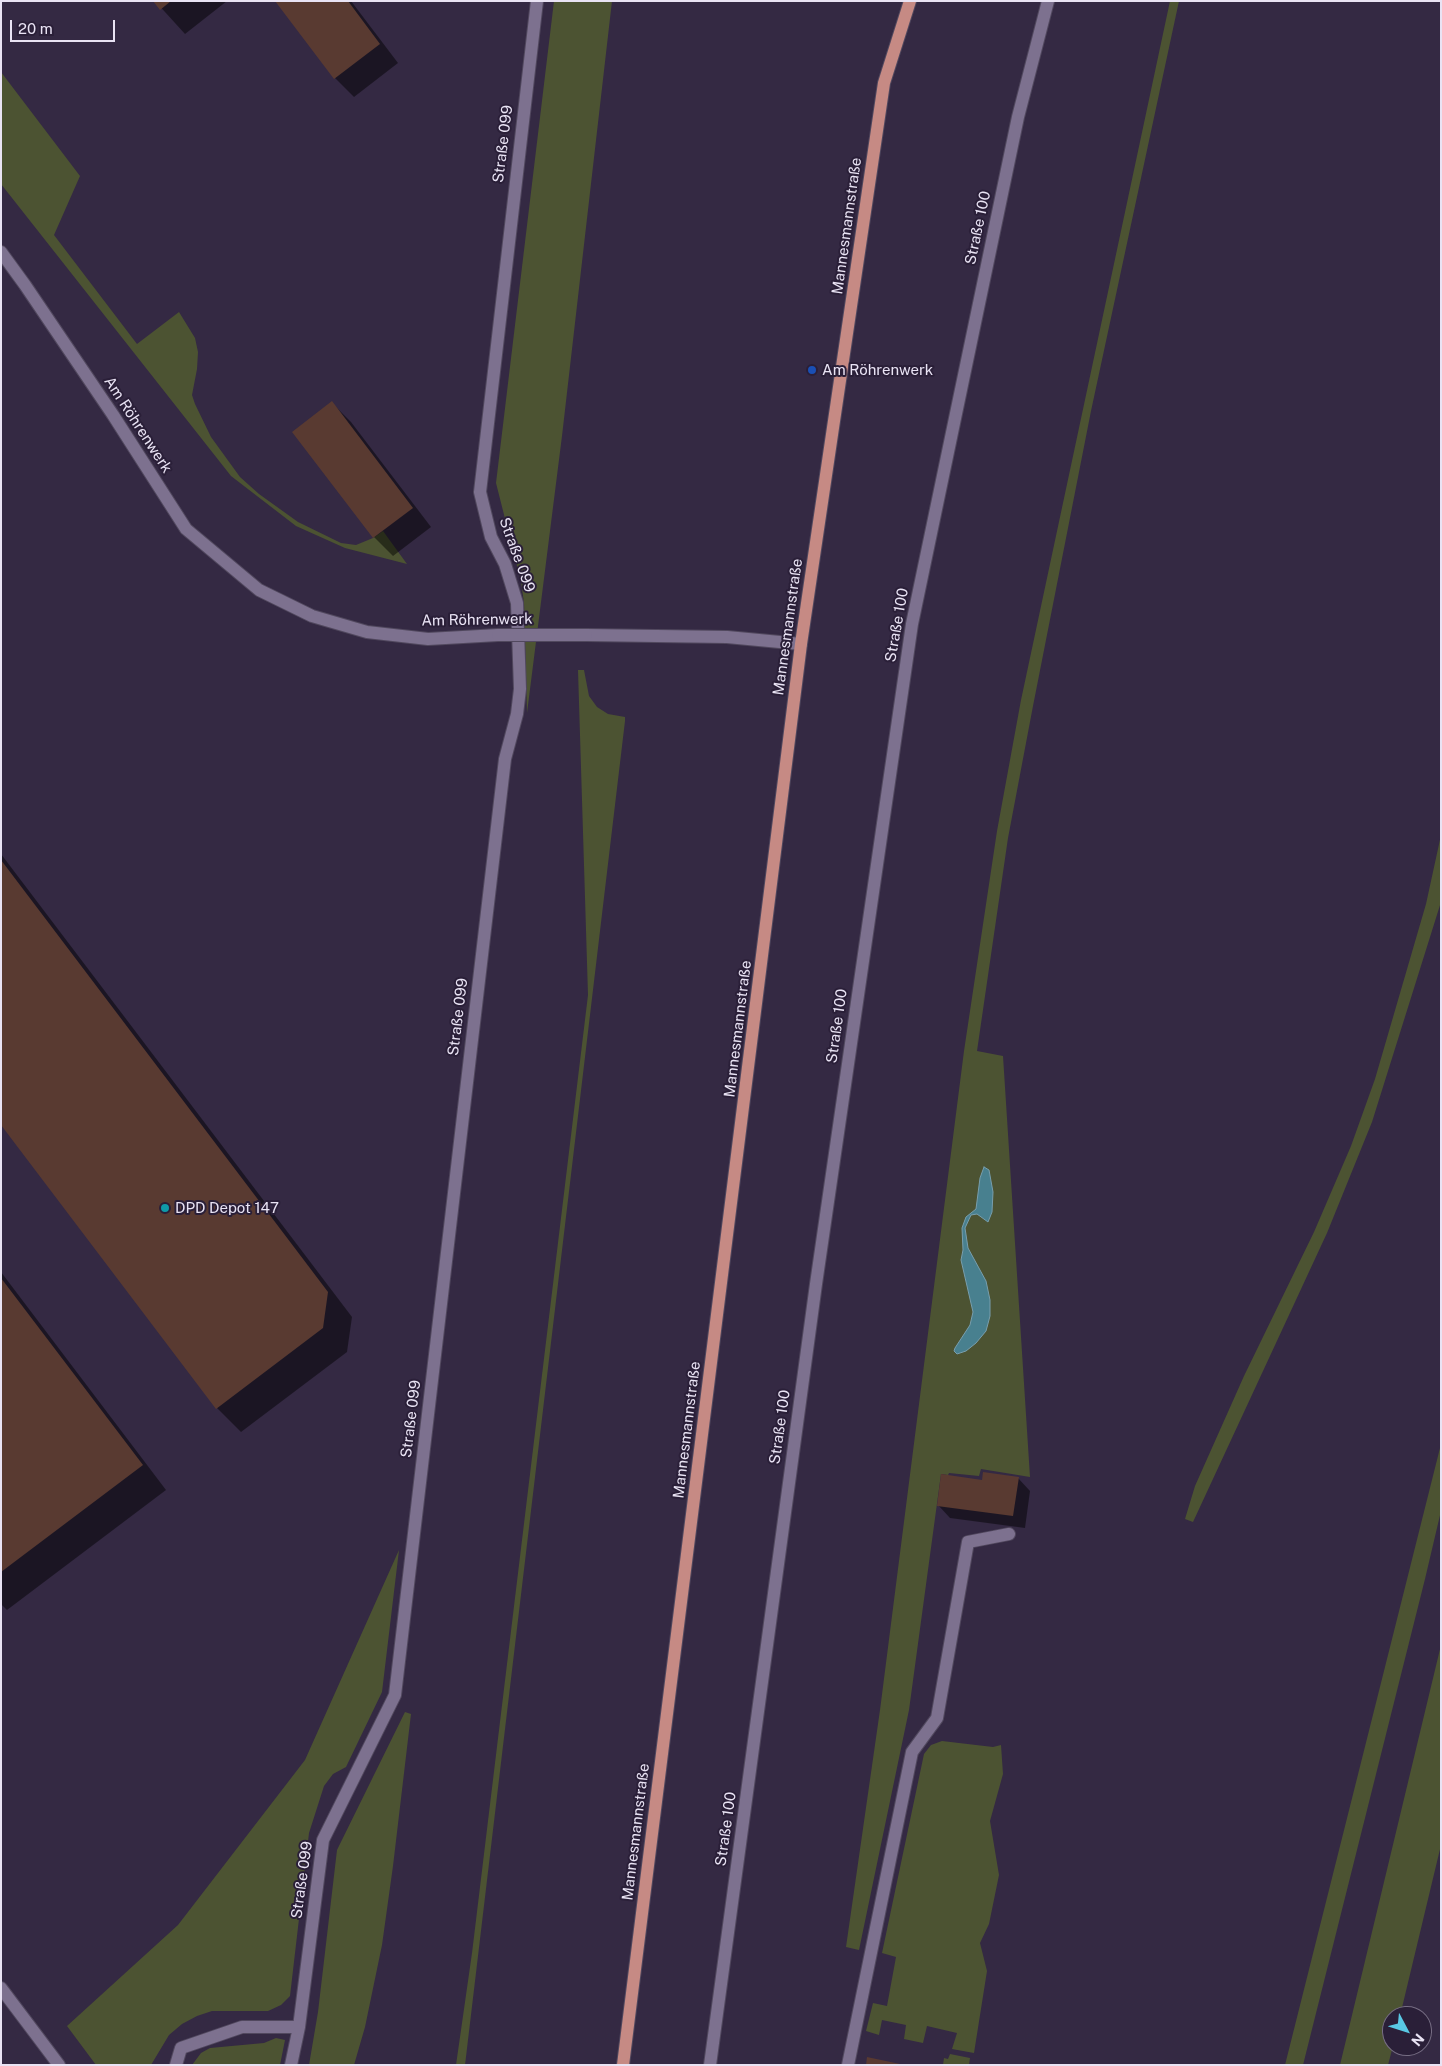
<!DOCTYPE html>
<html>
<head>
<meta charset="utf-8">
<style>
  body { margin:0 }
  #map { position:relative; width:1442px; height:2066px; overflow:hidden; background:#342943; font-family:"Public Sans",sans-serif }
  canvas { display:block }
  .frame { position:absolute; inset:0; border:2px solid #e9e3f4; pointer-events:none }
  .north { position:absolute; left:1382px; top:2006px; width:50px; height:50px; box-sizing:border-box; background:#2a1f38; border:1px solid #766d83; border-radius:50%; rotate:130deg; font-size:14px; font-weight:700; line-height:20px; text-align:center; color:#e9e3f4 }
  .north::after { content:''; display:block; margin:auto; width:18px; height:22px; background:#59c8e4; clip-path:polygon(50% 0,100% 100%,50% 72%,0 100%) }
  .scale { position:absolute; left:10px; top:20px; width:105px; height:22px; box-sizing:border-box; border:2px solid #e9e3f4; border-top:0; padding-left:6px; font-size:15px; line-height:18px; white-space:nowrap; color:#e9e3f4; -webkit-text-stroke:4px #2a1f38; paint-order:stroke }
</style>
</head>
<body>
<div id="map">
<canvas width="1442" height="2066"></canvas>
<div class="frame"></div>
<div class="north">N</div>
<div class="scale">20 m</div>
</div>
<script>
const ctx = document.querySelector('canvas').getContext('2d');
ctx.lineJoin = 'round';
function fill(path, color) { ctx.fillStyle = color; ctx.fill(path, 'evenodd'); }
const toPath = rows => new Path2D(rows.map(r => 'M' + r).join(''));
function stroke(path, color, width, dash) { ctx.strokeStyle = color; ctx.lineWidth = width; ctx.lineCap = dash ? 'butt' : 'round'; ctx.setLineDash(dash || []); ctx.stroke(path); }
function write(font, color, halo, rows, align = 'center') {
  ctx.font = font + ' "Public Sans",sans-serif'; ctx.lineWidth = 4; ctx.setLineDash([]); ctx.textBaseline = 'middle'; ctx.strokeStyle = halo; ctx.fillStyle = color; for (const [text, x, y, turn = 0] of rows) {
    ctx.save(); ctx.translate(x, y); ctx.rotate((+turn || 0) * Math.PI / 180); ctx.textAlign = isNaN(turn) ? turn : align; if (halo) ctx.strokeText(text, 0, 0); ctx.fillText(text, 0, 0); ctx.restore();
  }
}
fill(toPath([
  [554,1,612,1,562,436,527,713,524,603,521,582,496,483],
  [1170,1,1179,1,1091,411,1033,706,1008,838,977,1051,1003,1056,1030,1477,981,1469,979,1476,949,1473,948,1475,941,1474,909,1710,859,1950,846,1947,880,1710,964,1051,997,831,1021,700],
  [1,72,80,176,54,235,137,344,179,312,195,338,198,352,197,369,192,395,195,404,211,437,240,477,259,494,298,522,341,543,356,545,373,538,383,531,407,564,345,548,296,526,231,476,1,184],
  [578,670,584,670,589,696,597,707,608,714,625,717,625,721,465,2065,456,2065,472,1953,588,995],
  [1441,835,1441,902,1372,1122,1327,1233,1193,1522,1185,1519,1195,1486,1244,1376,1314,1232,1351,1146,1375,1079,1426,904],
  [1440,1448,1441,1511,1425,1579,1303,2065,1285,2065],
  [399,1550,382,1692,346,1767,333,1774,324,1786,309,1833,290,1996,281,2005,268,2011,212,2011,197,2016,182,2024,169,2035,151,2065,96,2065,67,2026,178,1925,305,1760],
  [1441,1645,1441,1845,1400,2016,1392,2016,1393,2046,1388,2065,1340,2065],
  [405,1712,411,1714,393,1866,382,1945,365,2027,354,2065,309,2065,318,2012,337,1850],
  [942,1741,993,1747,1001,1745,1003,1774,990,1821,999,1875,989,1924,980,1943,987,1971,974,2053,952,2049,957,2033,927,2026,923,2043,904,2039,906,2025,882,2020,879,2035,866,2031,873,2003,887,2006,896,1957,882,1953,924,1754,931,1745],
  [276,2038,285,2040,280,2065,192,2065,201,2053,210,2048,264,2043],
  [950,2054,970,2058,969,2065,943,2065,944,2058,948,2059]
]), '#4c5332');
const water = toPath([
  [984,1167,989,1170,993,1192,992,1212,988,1222,977,1214,971,1215,965,1228,968,1248,986,1281,990,1300,990,1316,986,1331,976,1343,966,1351,957,1354,954,1351,955,1348,970,1325,973,1312,961,1260,963,1250,962,1228,966,1217,976,1209,980,1178,984,1167]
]);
fill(water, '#48808f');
stroke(water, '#789ead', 1);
fill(toPath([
  [155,1,227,1,185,34],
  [276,1,351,1,398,63,354,97,335,78],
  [332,403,351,422,431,527,393,556,374,537,294,432],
  [1,854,352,1317,347,1352,241,1432,217,1408,1,1123],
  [1,1272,166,1490,7,1610,1,1604],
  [1018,1478,1030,1491,1025,1528,950,1518,938,1505]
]), '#0007');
fill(toPath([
  [153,1,171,1,160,10],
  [275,1,348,1,380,44,334,79],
  [332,401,413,508,373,538,292,432],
  [1,860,328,1292,323,1328,216,1409,1,1125],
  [1,1278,143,1465,1,1572],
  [983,1472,1019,1477,1013,1516,937,1506,941,1474,982,1480],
  [867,2057,900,2064,900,2065,866,2065]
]), '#593a31');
const minor = toPath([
  [1,252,25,285,113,415,186,529,259,590,312,616,367,632,428,639,498,635],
  [586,635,727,637,801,644],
  [1,1988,59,2065],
  [176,2065,181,2048,242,2027,299,2027],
  [291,2065,299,2027,323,1840,395,1695,505,759,517,714,520,689,517,603,505,564,491,537,480,492,537,1],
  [710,2065,816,1284,912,624,1018,117,1048,1],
  [848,2065,912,1752,937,1718,968,1542,1009,1534]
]);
const major = toPath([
  [623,2065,801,644,884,83,910,1]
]);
stroke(minor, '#51485e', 14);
stroke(major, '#51485e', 14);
stroke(minor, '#7d718f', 12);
stroke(major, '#c68a84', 12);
const minorBridge = toPath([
  [498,635,586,635]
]);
stroke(minorBridge, '#51485e', 14, []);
stroke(minorBridge, '#7d718f', 12);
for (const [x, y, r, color] of [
  [812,370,5,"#1a4fb4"],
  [165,1208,5,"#0f9aa8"]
]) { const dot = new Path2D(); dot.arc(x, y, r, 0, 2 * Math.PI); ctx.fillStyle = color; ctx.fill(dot); stroke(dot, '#2a1f38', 2); }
write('15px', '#e9e3f4', '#2a1f38', [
  ["Straße 099",503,144,-83],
  ["Mannesmannstraße",847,226,-82],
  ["Straße 100",978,228,-78],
  ["Am Röhrenwerk",138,425,57],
  ["Straße 099",517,555,70],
  ["Am Röhrenwerk",477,620,-1],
  ["Straße 100",897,625,-80],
  ["Mannesmannstraße",788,627,-82],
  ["Straße 099",458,1017,-83],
  ["Straße 100",837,1026,-82],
  ["Mannesmannstraße",738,1029,-83],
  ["Straße 099",411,1419,-83],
  ["Straße 100",780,1427,-82],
  ["Mannesmannstraße",687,1430,-83],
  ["Straße 100",726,1829,-82],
  ["Mannesmannstraße",636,1832,-83],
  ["Straße 099",302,1880,-82]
]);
write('15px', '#e9e3f4', '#2a1f38', [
  ["Am Röhrenwerk",822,370],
  ["DPD Depot 147",175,1208]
], 'left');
</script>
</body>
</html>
